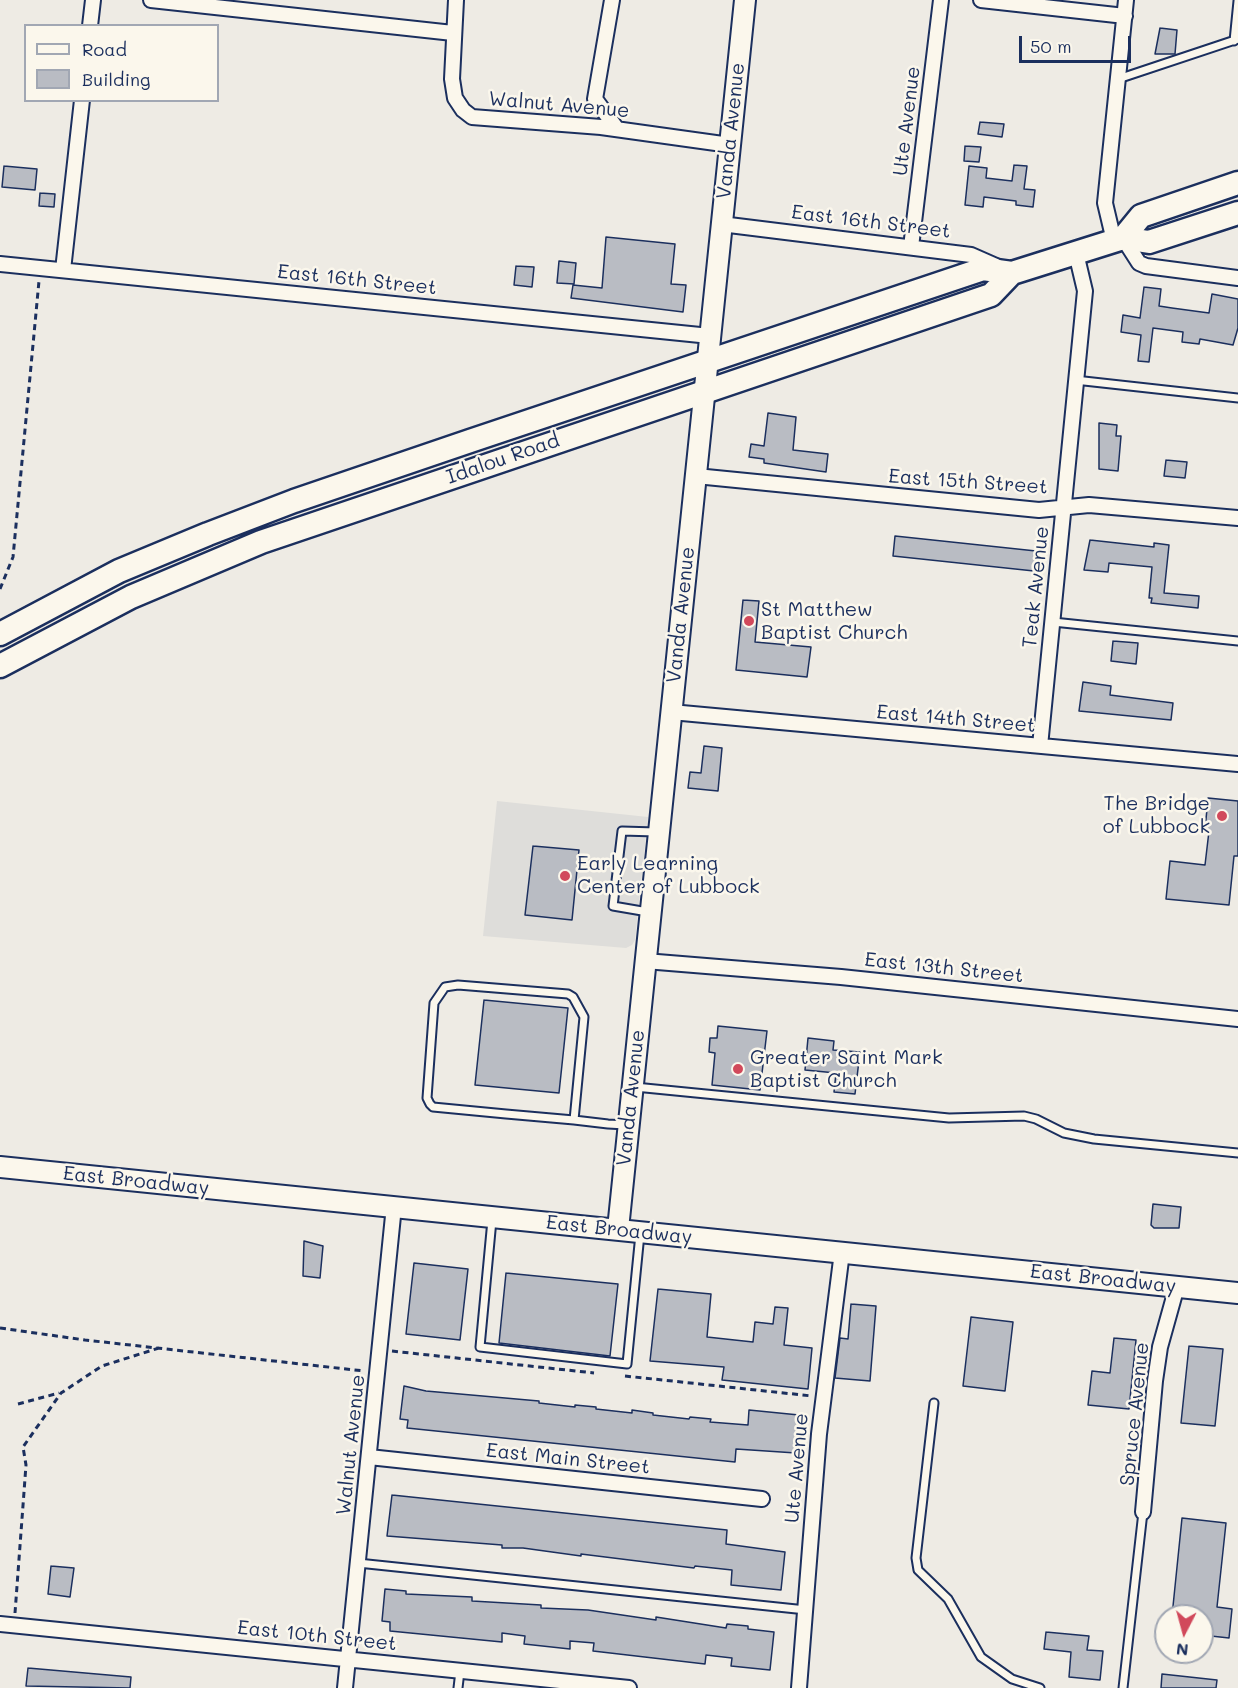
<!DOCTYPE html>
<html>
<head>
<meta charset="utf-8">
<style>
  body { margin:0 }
  #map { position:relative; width:1238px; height:1688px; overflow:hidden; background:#eeebe4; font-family:Mali,sans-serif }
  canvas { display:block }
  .legend { position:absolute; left:24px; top:24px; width:195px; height:78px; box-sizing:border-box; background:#fbf7ec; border:2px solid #a1a7b3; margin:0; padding:8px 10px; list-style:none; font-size:18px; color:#1b2f5e }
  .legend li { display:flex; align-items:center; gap:12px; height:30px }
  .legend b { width:30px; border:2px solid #a1a7b3 }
  .north { position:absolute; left:1154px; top:1604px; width:60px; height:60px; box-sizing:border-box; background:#fbf7ec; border:2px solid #a1a7b3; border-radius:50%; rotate:186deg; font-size:16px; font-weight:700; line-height:24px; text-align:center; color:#1b2f5e }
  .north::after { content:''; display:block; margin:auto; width:21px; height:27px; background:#d1495b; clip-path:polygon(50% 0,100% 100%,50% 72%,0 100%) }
  .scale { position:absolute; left:1019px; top:36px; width:112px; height:27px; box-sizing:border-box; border:3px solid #1b2f5e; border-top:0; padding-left:8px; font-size:18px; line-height:21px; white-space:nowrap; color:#1b2f5e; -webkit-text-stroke:4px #fbf7ec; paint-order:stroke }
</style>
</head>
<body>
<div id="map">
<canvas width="1238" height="1688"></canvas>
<ul class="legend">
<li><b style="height:8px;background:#fbf7ec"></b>Road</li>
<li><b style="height:16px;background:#b9bcc3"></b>Building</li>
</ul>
<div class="north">N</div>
<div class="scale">50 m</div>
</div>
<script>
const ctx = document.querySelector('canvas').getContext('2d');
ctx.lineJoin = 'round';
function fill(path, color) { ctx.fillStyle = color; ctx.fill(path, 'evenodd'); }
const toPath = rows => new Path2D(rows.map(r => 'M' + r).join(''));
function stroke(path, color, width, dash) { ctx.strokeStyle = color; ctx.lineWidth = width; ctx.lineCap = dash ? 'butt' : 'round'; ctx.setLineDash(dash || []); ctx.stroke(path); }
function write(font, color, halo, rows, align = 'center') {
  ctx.font = font + ' Mali,sans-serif'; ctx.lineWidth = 5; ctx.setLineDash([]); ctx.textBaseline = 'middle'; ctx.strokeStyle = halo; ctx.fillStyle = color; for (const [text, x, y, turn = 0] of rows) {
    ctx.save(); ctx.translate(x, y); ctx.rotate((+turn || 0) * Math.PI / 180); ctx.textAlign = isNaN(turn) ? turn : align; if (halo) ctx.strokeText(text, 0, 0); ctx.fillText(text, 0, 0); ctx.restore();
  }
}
fill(toPath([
  [497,801,648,817,635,940,632,945,626,948,483,936]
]), '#deddda');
const building = toPath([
  [1160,28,1177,30,1175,54,1155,54,1160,28],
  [980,122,1004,124,1002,137,978,134,980,122],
  [965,146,981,147,979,162,964,161,965,146],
  [1014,165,1027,166,1024,189,1035,190,1033,207,1016,205,1016,201,984,197,983,207,965,205,969,166,987,168,986,178,1012,181,1014,165],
  [4,166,37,169,35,190,2,187,4,166],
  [40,193,55,194,54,207,39,206,40,193],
  [606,237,675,244,671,284,686,285,683,312,571,298,573,285,602,288,606,237],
  [559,261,576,263,574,284,557,283,559,261],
  [516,266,534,267,532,287,514,285,516,266],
  [1144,287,1161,289,1159,306,1172,308,1209,313,1212,294,1238,299,1238,328,1233,345,1200,339,1199,344,1182,342,1183,332,1153,328,1149,362,1138,361,1141,335,1121,332,1123,315,1140,318,1144,287],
  [768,413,796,417,793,450,828,454,826,472,764,463,764,459,749,457,751,444,764,446,768,413],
  [1099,423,1117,425,1116,436,1121,436,1118,471,1099,469,1099,423],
  [1166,460,1187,462,1185,478,1164,476,1166,460],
  [895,536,1036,551,1034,571,893,556,895,536],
  [1090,540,1154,547,1154,543,1169,545,1164,593,1199,596,1198,608,1151,603,1152,598,1149,598,1152,567,1109,563,1108,572,1084,570,1090,540],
  [743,600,759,601,755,642,811,647,807,677,736,670,743,600],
  [1113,641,1138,643,1136,664,1111,661,1113,641],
  [1083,682,1111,686,1110,695,1173,703,1171,720,1079,711,1083,682],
  [704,746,722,748,718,791,688,788,690,772,701,773,704,746],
  [1208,798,1238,801,1238,856,1234,856,1229,905,1166,899,1170,861,1205,865,1209,831,1205,830,1208,798],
  [533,846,579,850,572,920,525,915,533,846],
  [484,1000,568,1008,559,1093,475,1085,484,1000],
  [718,1026,767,1031,760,1090,712,1085,715,1053,709,1052,710,1038,717,1038,718,1026],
  [808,1038,834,1041,833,1050,860,1052,855,1094,834,1092,836,1073,805,1070,808,1038],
  [1153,1204,1181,1207,1179,1228,1154,1228,1151,1225,1153,1204],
  [304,1241,323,1246,320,1278,303,1276,304,1241],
  [414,1263,468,1269,460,1340,406,1334,414,1263],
  [506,1273,618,1284,610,1356,499,1343,506,1273],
  [658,1289,711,1294,707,1337,753,1342,755,1322,773,1324,775,1307,788,1308,784,1345,812,1348,808,1389,722,1380,724,1367,650,1361,658,1289],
  [851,1304,876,1306,870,1381,835,1378,840,1338,848,1339,851,1304],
  [971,1317,1013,1322,1005,1391,963,1386,971,1317],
  [1114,1338,1136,1340,1129,1409,1088,1405,1092,1371,1110,1373,1114,1338],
  [1189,1346,1223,1349,1215,1426,1181,1423,1189,1346],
  [404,1386,426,1391,539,1401,539,1403,575,1407,575,1405,596,1407,596,1409,632,1413,632,1410,653,1413,653,1415,689,1419,690,1417,711,1419,710,1422,748,1425,749,1410,799,1415,796,1453,736,1449,735,1462,407,1428,408,1420,400,1419,404,1386],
  [392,1495,727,1530,726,1544,785,1552,781,1590,731,1585,732,1570,695,1566,694,1568,581,1554,581,1556,523,1548,502,1548,502,1545,387,1536,392,1495],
  [1182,1518,1226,1523,1217,1607,1232,1609,1229,1638,1202,1635,1202,1616,1172,1616,1182,1518],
  [51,1566,74,1568,70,1597,48,1594,51,1566],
  [385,1589,406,1591,406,1594,472,1597,472,1601,541,1605,541,1608,588,1610,656,1620,656,1617,726,1628,727,1624,748,1626,748,1629,774,1632,770,1670,731,1666,732,1658,706,1655,705,1664,593,1651,594,1643,570,1641,570,1649,524,1644,525,1636,502,1633,502,1642,390,1631,390,1622,382,1621,385,1589],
  [1046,1632,1089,1636,1087,1650,1103,1651,1100,1680,1069,1677,1071,1652,1044,1649,1046,1632],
  [28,1668,131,1677,130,1688,26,1686,28,1668],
  [1162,1674,1217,1680,1216,1688,1161,1688,1162,1674]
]);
fill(building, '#b9bcc3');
stroke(building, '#1b2f5e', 1.5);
const lane = toPath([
  [1234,41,1238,1],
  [1118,79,1238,39],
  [1075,380,1238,398],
  [1053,622,1238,641],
  [648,912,613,906,622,831,656,832],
  [635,1087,949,1118,1024,1116,1036,1119,1064,1133,1094,1139,1238,1153],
  [574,1120,584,1017,573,997,568,994,458,985,445,987,434,1003,427,1098,430,1104,433,1107,506,1114,574,1120,608,1124,626,1125],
  [492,1220,480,1347,627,1364,640,1234],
  [934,1403,916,1558,918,1570,948,1599,981,1657,1012,1679,1040,1688],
  [358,1563,806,1610],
  [458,1688,460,1671],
  [1123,1688,1143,1512]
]);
const street = toPath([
  [151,0,453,33],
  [456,0,452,79,455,98,463,110,472,117,601,127,730,145],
  [612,0,595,99,617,129],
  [981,0,1125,16],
  [90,26,93,0],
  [721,224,971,255,996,266],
  [1123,238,1139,263,1146,266,1238,278],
  [1114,241,1105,203,1126,0],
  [911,247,941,0],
  [0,264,710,336],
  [63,270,82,100],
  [696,476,1039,510,1089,505,1238,518],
  [671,712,1238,764],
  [1040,746,1085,291,1076,253],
  [645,961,841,977,1238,1019],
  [369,1457,762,1499],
  [1143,1512,1155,1381,1160,1347,1177,1286],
  [0,1624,629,1688],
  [345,1688,394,1206],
  [799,1688,819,1434,842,1252]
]);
const secondary = toPath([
  [0,1167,1238,1293],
  [618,1229,745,0]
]);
const primary = toPath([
  [1123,238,1141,216,1238,183],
  [0,634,119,571,208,534,294,501,470,441,983,269,1012,273,1123,238,1149,242,1238,213],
  [0,666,131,597,261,542,991,295,1012,273]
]);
stroke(lane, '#1b2f5e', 11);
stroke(street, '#1b2f5e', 18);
stroke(secondary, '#1b2f5e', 24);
stroke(primary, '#1b2f5e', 27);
stroke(toPath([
  [0,589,13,557,39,281],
  [0,1328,85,1340,364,1371],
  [392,1351,594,1373],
  [625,1376,812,1396],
  [18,1404,59,1393],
  [15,1613,26,1465,23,1447,61,1393,102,1366,159,1348]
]), '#1b2f5e', 3, [6, 4.5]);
stroke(lane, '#fbf7ec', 7);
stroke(street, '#fbf7ec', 14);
stroke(secondary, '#fbf7ec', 20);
stroke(primary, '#fbf7ec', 22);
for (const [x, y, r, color] of [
  [749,621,6,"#d1495b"],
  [1222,816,6,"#d1495b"],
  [565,876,6,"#d1495b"],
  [738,1069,6,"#d1495b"]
]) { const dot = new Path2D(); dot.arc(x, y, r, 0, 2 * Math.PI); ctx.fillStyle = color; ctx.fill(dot); stroke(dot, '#fbf7ec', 2); }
write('20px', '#1b2f5e', '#fbf7ec', [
  ["Walnut Avenue",559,105,5],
  ["Ute Avenue",907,121,-83],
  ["Vanda Avenue",731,131,-84],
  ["East 16th Street",871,222,7],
  ["East 16th Street",357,280,6],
  ["Idalou Road",503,459,-19],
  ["East 15th Street",968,482,4],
  ["Teak Avenue",1036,587,-84],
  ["Vanda Avenue",681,615,-84],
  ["East 14th Street",956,719,5],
  ["East 13th Street",944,968,6],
  ["Vanda Avenue",631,1098,-84],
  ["East Broadway",136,1181,6],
  ["East Broadway",619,1230,6],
  ["East Broadway",1103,1279,6],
  ["Spruce Avenue",1135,1414,-84],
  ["Walnut Avenue",351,1445,-84],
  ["East Main Street",568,1459,6],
  ["Ute Avenue",797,1468,-85],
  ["East 10th Street",317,1636,6]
]);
write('20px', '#1b2f5e', '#fbf7ec', [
  ["St Matthew",761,610],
  ["Baptist Church",761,633],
  ["The Bridge",1210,804,"right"],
  ["of Lubbock",1210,827,"right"],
  ["Early Learning",577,864],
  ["Center of Lubbock",577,887],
  ["Greater Saint Mark",750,1058],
  ["Baptist Church",750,1081]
], 'left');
</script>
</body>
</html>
